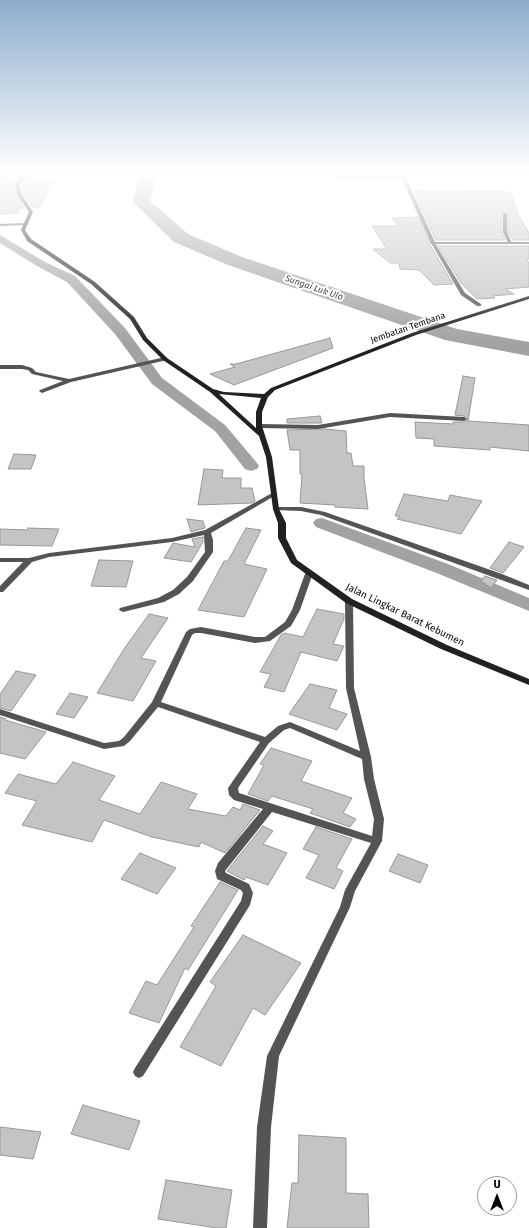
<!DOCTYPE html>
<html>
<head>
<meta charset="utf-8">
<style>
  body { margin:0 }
  #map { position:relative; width:529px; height:1228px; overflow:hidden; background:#fff; font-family:"Fira Sans",sans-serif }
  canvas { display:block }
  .north { position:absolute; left:477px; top:1176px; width:40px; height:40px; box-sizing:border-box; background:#fff; border:1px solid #999; border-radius:50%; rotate:0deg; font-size:11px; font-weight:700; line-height:16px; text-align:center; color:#000 }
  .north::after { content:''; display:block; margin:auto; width:14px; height:18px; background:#000; clip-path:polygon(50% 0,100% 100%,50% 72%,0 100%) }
</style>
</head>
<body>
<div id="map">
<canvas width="529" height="1228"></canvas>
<div class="north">U</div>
</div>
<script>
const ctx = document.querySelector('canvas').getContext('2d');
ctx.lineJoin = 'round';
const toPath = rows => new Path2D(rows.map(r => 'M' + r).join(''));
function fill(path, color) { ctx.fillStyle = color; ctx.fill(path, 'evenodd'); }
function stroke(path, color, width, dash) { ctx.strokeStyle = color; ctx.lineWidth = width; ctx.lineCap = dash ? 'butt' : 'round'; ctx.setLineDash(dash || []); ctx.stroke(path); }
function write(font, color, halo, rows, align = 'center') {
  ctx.font = font + ' "Fira Sans",sans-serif'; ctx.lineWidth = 4; ctx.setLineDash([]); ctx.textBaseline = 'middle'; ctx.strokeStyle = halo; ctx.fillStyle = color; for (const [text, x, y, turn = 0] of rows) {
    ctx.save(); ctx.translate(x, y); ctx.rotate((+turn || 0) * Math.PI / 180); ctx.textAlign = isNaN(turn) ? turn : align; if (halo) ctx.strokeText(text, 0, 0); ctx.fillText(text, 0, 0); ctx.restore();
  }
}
fill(toPath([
  [0,174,10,174,3,181,0,182,0,174],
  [0,235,45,262,75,276,125,328,162,378,225,425,257,463,259,466,257,469,251,471,245,469,215,431,152,384,115,334,67,282,37,266,0,243,0,235],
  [322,518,448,564,529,598,529,611,434,572,316,527,313,523,316,519,322,518]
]), '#a2a2a2');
fill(toPath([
  [140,174,156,174,150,201,188,234,242,257,457,329,529,342,529,356,445,340,228,265,174,242,133,202,140,174]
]), '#a2a2a2');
const building = toPath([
  [5,179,17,181,14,184,16,194,24,208,19,208,18,213,0,214,0,184,5,179],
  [27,180,55,180,39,207,32,207,22,193,21,185,27,180],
  [415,190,510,192,519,216,529,233,529,240,513,240,508,232,508,214,506,212,502,214,502,232,505,240,436,240,417,199,415,190],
  [418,217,430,245,453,284,434,285,419,270,400,269,399,263,390,263,373,249,387,249,372,226,399,226,392,218,418,217],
  [438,246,529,246,529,259,527,259,529,264,529,287,505,289,514,294,493,296,495,298,477,299,461,283,438,246],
  [330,338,333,348,234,385,210,374,235,367,230,364,236,364,330,338],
  [463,376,475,378,468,421,529,425,529,451,490,447,490,450,434,446,434,439,416,438,415,422,453,424,453,422,464,422,468,419,464,416,455,415,463,376],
  [320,416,322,423,287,423,287,419,320,416],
  [325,429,346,431,347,453,351,453,353,466,364,466,364,478,368,509,335,507,335,505,300,503,302,474,300,474,300,450,290,450,287,430,325,429],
  [14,454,36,455,31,469,8,469,14,454],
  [204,469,223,470,222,478,241,478,241,488,252,488,255,501,252,503,198,505,204,469],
  [404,494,448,501,450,495,482,501,461,534,397,519,400,516,395,516,404,494],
  [187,519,203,521,205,528,191,532,187,519],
  [28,528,59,529,52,546,0,545,0,529,28,530,28,528],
  [246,528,261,530,244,564,267,569,244,617,198,610,224,561,228,561,246,528],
  [203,537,203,542,191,562,164,558,173,543,195,547,192,539,203,537],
  [509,542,524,547,503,573,490,568,509,542],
  [99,560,133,561,126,587,91,586,99,560],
  [485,576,497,580,491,588,481,581,485,576],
  [317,609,344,614,344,619,333,644,344,646,337,661,301,652,284,692,264,687,271,674,260,672,281,635,284,633,303,637,317,609],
  [149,614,168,618,141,658,156,661,133,701,97,693,124,649,149,614],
  [16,671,36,675,11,711,0,708,0,694,16,671],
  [310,684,337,690,329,708,347,714,337,730,289,714,310,684],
  [70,693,88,697,74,718,56,714,70,693],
  [0,717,6,719,5,720,46,732,25,759,0,753,0,717],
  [271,748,312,761,301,781,352,798,343,813,356,819,350,827,310,813,313,809,272,796,268,801,248,794,264,765,260,764,271,748],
  [73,762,115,776,99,800,140,814,161,782,197,794,188,809,226,816,233,807,240,810,243,804,260,810,225,853,201,842,199,847,152,837,104,820,92,842,22,825,37,801,5,793,18,774,56,784,73,762],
  [263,826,273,831,263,844,287,853,268,885,246,877,244,880,227,871,263,826],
  [316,827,352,839,336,868,343,871,334,889,306,878,319,855,303,849,316,827],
  [140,853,176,868,157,894,121,879,140,853],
  [398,854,428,865,420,883,389,871,398,854],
  [220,882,238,890,188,970,185,968,159,1023,129,1013,146,981,157,985,194,927,191,926,220,882],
  [243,935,301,963,265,1015,253,1008,221,1066,180,1047,216,986,210,982,243,935],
  [83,1105,140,1121,129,1150,71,1134,83,1105],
  [0,1127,41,1132,33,1159,0,1155,0,1127],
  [299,1135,346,1138,346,1193,368,1194,369,1228,287,1228,292,1183,298,1183,299,1135],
  [166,1180,232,1190,226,1228,217,1228,158,1219,166,1180]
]);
fill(building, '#c4c4c4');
stroke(building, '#989898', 1);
fill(toPath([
  [18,174,22,174,20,178,23,179,23,181,17,179,18,174],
  [335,174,339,174,340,176,344,177,403,177,405,178,403,179,344,179,338,178,335,174],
  [505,213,507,214,507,232,512,243,510,244,508,243,503,232,503,214,505,213],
  [28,223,29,224,27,225,0,226,0,224,28,223],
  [431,242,435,243,465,293,481,304,481,306,477,306,461,295,431,243,431,242],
  [165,357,167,358,167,360,71,382,42,393,39,391,40,390,63,381,32,374,28,370,22,369,0,369,0,365,22,365,32,368,36,372,69,379,165,357],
  [390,413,464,417,467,419,464,421,390,417,318,429,259,428,256,426,259,424,318,425,390,413],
  [274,492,277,494,276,495,211,533,213,540,213,552,193,581,179,594,164,602,123,612,119,610,120,608,158,598,173,590,187,577,205,552,204,535,172,542,49,557,32,562,3,592,0,592,0,586,23,562,0,562,0,558,29,558,49,553,172,538,205,530,274,492],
  [276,507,301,507,325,512,502,574,529,585,529,590,321,515,301,511,274,510,273,509,274,508,276,507],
  [306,571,312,571,313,573,300,610,291,626,270,641,255,643,201,633,195,633,192,635,161,702,265,737,278,726,290,722,360,751,346,688,345,601,349,599,353,601,354,688,371,757,374,779,384,819,382,841,355,891,350,907,279,1056,271,1127,267,1228,253,1228,257,1127,267,1056,340,907,345,890,371,843,272,812,225,871,226,873,249,884,253,893,250,905,143,1076,139,1078,135,1076,133,1072,135,1068,241,901,243,893,241,890,217,879,215,871,218,863,263,809,234,800,229,795,228,788,260,742,158,707,130,741,124,746,104,749,0,715,0,709,104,743,119,741,124,737,152,702,186,632,190,629,201,627,255,637,265,637,285,622,292,610,306,571],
  [290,728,362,759,364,779,374,819,372,836,239,793,238,788,269,743,284,730,290,728]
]), '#545454');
fill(toPath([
  [400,174,404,174,435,242,529,242,529,244,431,244,400,174]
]), '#545454');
fill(toPath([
  [28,174,33,174,19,184,21,194,33,212,25,230,31,239,95,282,134,317,147,338,167,358,213,389,224,392,264,394,271,388,412,333,529,296,529,299,416,335,275,390,268,397,262,412,262,426,272,457,279,509,286,523,286,538,297,560,352,599,447,645,529,679,529,685,441,649,346,603,291,563,278,538,278,523,273,509,266,457,259,436,210,392,163,360,143,340,130,319,91,284,27,241,21,230,29,212,17,194,15,184,28,174],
  [219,394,261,398,256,412,256,428,219,394]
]), '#212121');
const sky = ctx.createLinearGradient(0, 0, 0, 346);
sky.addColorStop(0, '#8cadcc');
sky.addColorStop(0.5, '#fff');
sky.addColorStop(1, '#ffffff00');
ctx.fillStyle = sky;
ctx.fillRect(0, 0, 529, 346);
write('italic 9px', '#434343', '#fff', [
  ["Sungai Luk Ulo",314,288,19]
]);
write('9px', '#000', '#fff', [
  ["Jembatan Tembana",408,328,-19]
]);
write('10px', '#000', '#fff', [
  ["Jalan Lingkar Barat Kebumen",405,615,26]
]);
</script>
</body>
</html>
